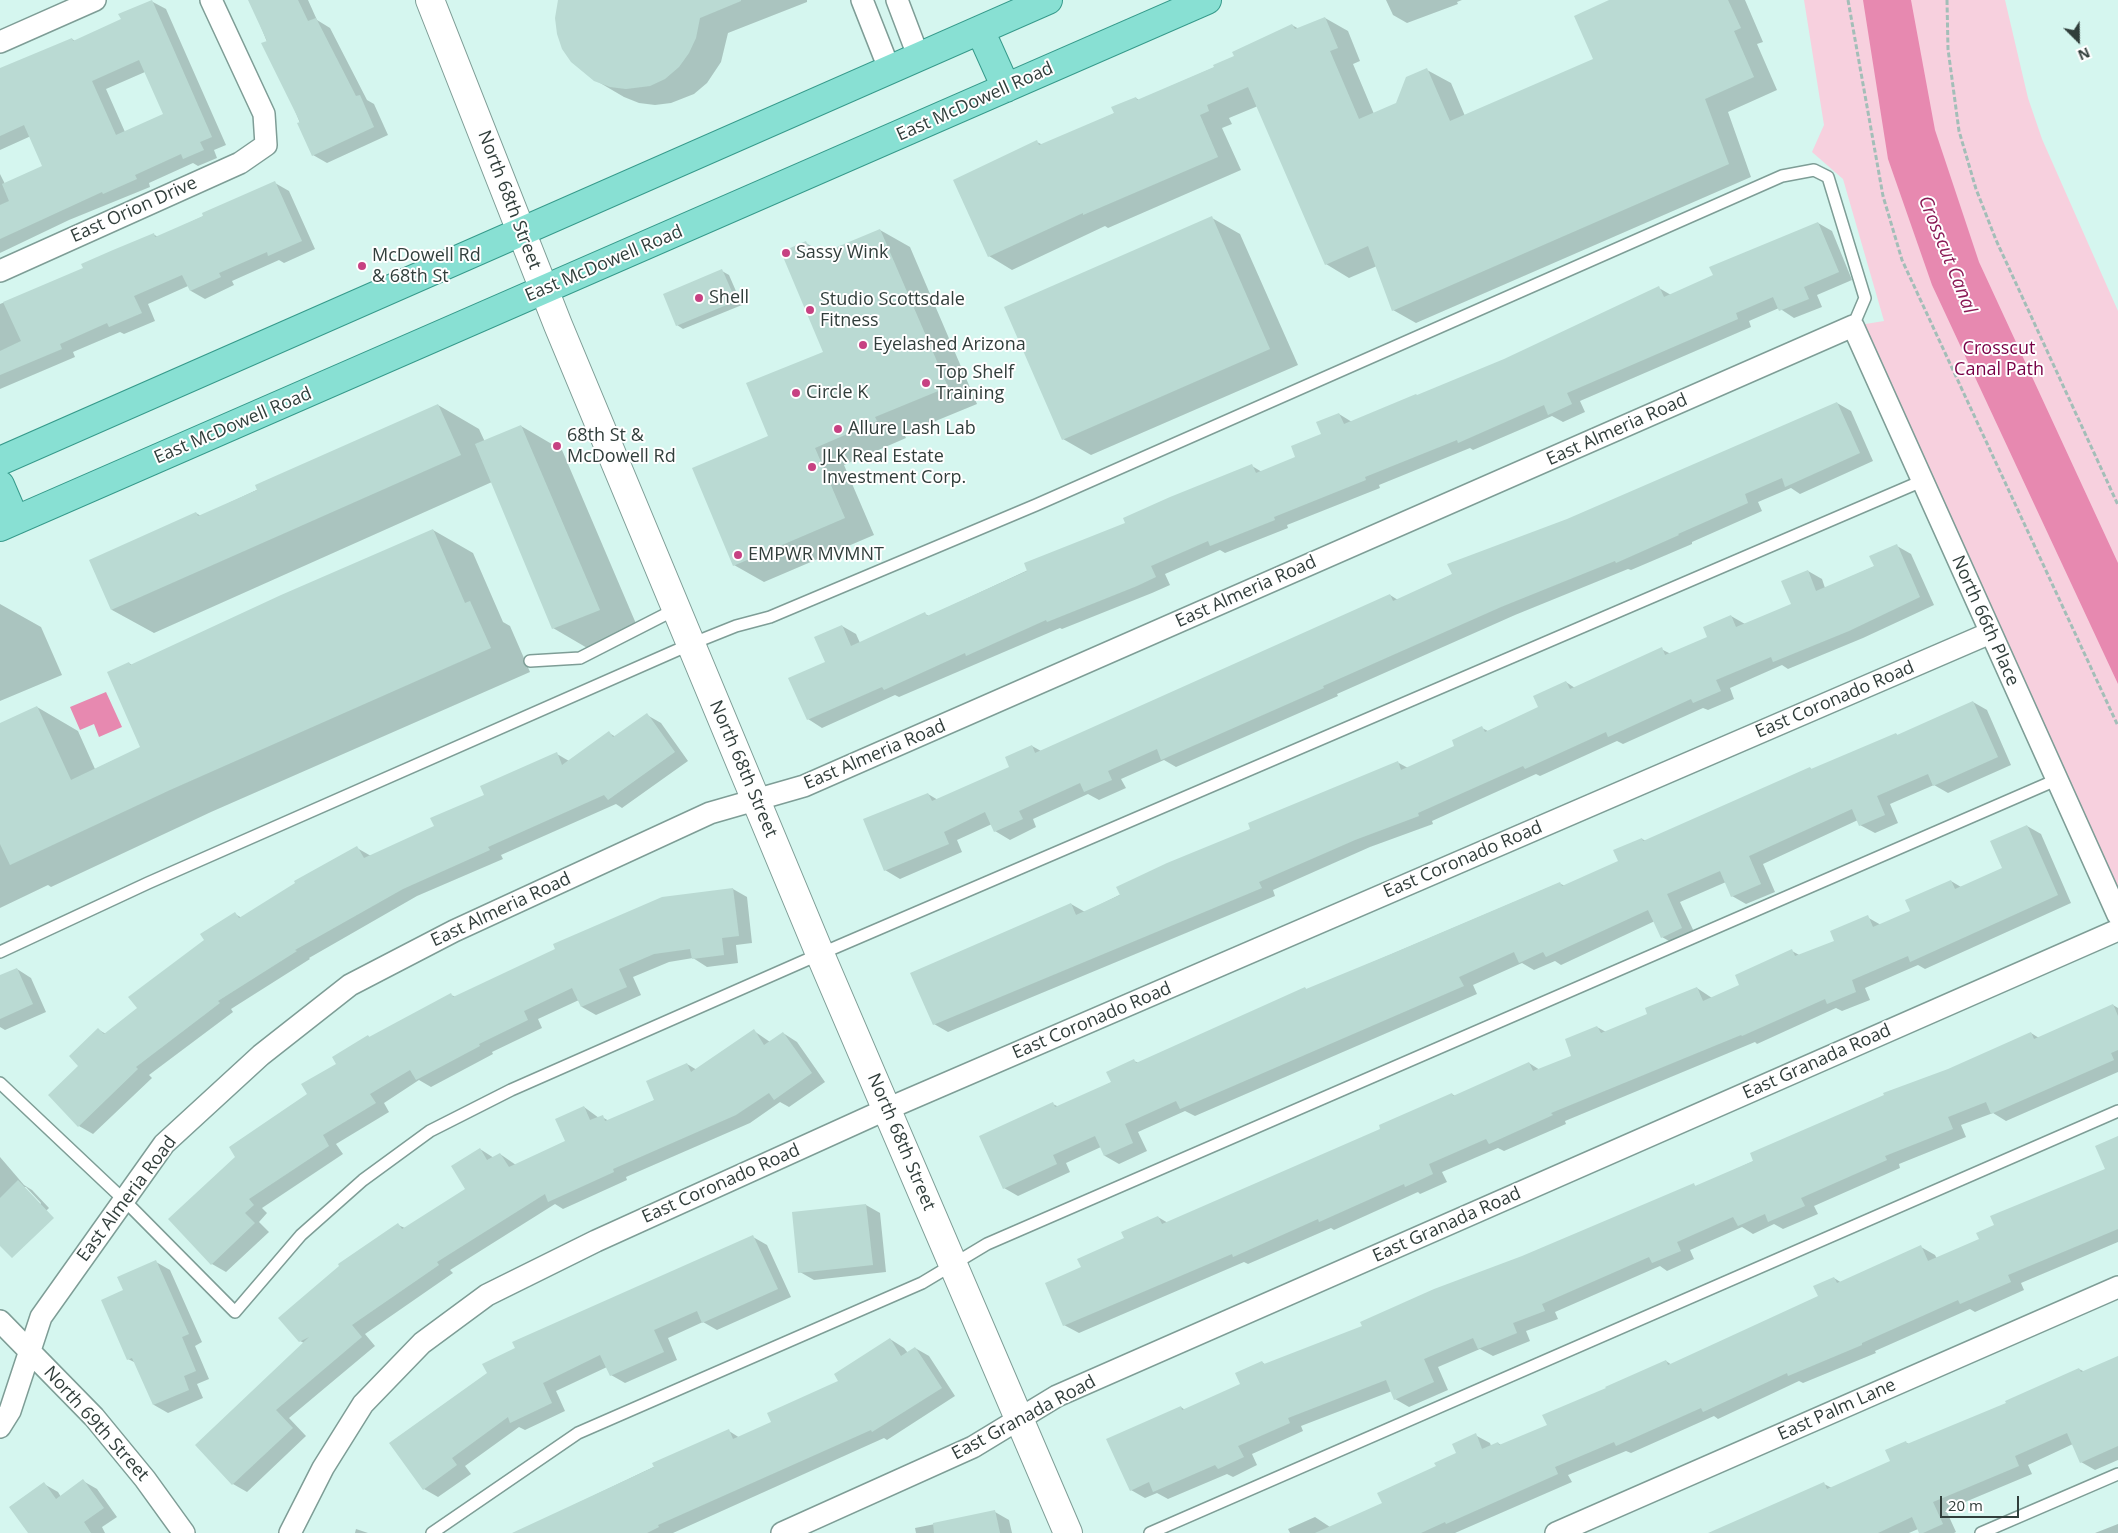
<!DOCTYPE html>
<html>
<head>
<meta charset="utf-8">
<style>
  body { margin:0 }
  #map { position:relative; width:2118px; height:1533px; overflow:hidden; background:#d5f6ef; font-family:"Open Sans",sans-serif }
  canvas { display:block }
  .north { position:absolute; left:2053px; top:15px; width:50px; height:50px; -webkit-text-stroke:4px #fff; paint-order:stroke; rotate:157deg; font-size:14px; font-weight:700; line-height:20px; text-align:center; color:#313e3b }
  .north::after { content:''; display:block; margin:auto; width:18px; height:22px; background:#313e3b; clip-path:polygon(50% 0,100% 100%,50% 72%,0 100%) }
  .scale { position:absolute; left:1940px; top:1496px; width:79px; height:22px; box-sizing:border-box; border:2px solid #313e3b; border-top:0; padding-left:6px; font-size:15px; line-height:18px; white-space:nowrap; color:#313e3b; -webkit-text-stroke:4px #fff; paint-order:stroke }
</style>
</head>
<body>
<div id="map">
<canvas width="2118" height="1533"></canvas>
<div class="north">N</div>
<div class="scale">20 m</div>
</div>
<script>
const ctx = document.querySelector('canvas').getContext('2d');
ctx.lineJoin = 'round';
function fill(path, color) { ctx.fillStyle = color; ctx.fill(path, 'evenodd'); }
const toPath = rows => new Path2D(rows.map(r => 'M' + r).join(''));
function stroke(path, color, width, dash) { ctx.strokeStyle = color; ctx.lineWidth = width; ctx.lineCap = dash ? 'butt' : 'round'; ctx.setLineDash(dash || []); ctx.stroke(path); }
function write(font, color, halo, rows, align = 'center') {
  ctx.font = font + ' "Open Sans",sans-serif'; ctx.lineWidth = 4; ctx.setLineDash([]); ctx.textBaseline = 'middle'; ctx.strokeStyle = halo; ctx.fillStyle = color; for (const [text, x, y, turn = 0] of rows) {
    ctx.save(); ctx.translate(x, y); ctx.rotate((+turn || 0) * Math.PI / 180); ctx.textAlign = isNaN(turn) ? turn : align; if (halo) ctx.strokeText(text, 0, 0); ctx.fillText(text, 0, 0); ctx.restore();
  }
}
fill(toPath([
  [1804,0,2005,0,2028,98,2042,139,2118,311,2118,915,1853,326,1884,321,1843,179,1812,152,1824,125]
]), '#f7d0de');
fill(toPath([
  [1863,0,1911,0,1935,130,1979,262,2118,563,2118,684,1932,285,1888,159],
  [106,692,122,727,99,737,94,724,80,730,70,707]
]), '#e789b0');
fill(toPath([
  [250,0,308,0,317,20,330,28,367,100,374,104,388,135,327,163,313,155],
  [560,0,807,0,807,2,728,33,721,62,707,83,694,94,671,103,655,105,639,103,624,97,595,80],
  [1386,0,1462,0,1457,2,1458,4,1407,23,1393,15],
  [1612,0,1745,0,1763,42,1757,44,1777,90,1728,112,1751,177,1416,323,1393,310,1377,266,1349,278,1326,264,1258,106,1229,118,1232,124,1222,128,1241,170,1108,228,1105,226,1012,270,989,256,1037,142,1043,145,1115,113,1136,98,1139,100,1215,67,1292,25,1299,29,1325,18,1348,31,1360,61,1353,64,1374,114,1397,104,1427,70,1451,83,1465,116,1594,60],
  [151,1,166,9,226,145,214,150,217,158,198,166,193,163,149,183,150,187,69,220,0,253,0,174,5,184,44,166,31,136,0,150,0,70,72,39,75,41,122,20],
  [145,72,165,114,125,132,106,89],
  [275,183,289,191,315,249,284,263,279,260,232,281,234,285,205,299,191,291,188,286,148,304,155,321,124,334,120,332,73,352,75,357,0,389,0,304,84,269,153,234,158,237],
  [1212,218,1240,234,1298,365,1091,455,1063,439],
  [1818,223,1832,231,1852,280,1817,295,1822,307,1794,318,1779,308,1749,321,1751,327,1580,401,1585,412,1563,422,1552,416,1473,450,1470,448,1379,485,1380,488,1287,525,1288,528,1225,553,1220,550,1165,574,1170,585,1152,593,1062,629,1060,628,899,697,895,695,822,728,808,719,826,662,842,626,856,634,860,643,925,614,929,616,1252,466,1262,472,1297,458,1323,434,1339,414,1352,422,1418,396,1505,360,1659,288,1671,295,1715,276],
  [880,230,910,247,977,404,904,434,906,438,844,465,874,535,764,582,734,565,770,437,825,352,806,243,825,254],
  [722,271,729,275,742,305,683,329,677,325],
  [1837,403,1851,411,1873,461,1800,494,1791,488,1758,502,1762,511,1692,542,1692,544,1631,570,1628,569,1515,615,1337,694,1338,696,1176,767,1164,760,1121,779,1126,788,1099,800,1088,794,1033,819,1036,827,1010,840,995,831,992,824,957,840,962,852,900,879,885,870,864,820,928,794,938,800,1011,767,1032,746,1041,751,1390,595,1398,600,1567,520],
  [438,405,479,429,485,442,521,426,562,450,640,633,594,652,553,628,492,482,154,633,112,610,90,561,196,513,201,516],
  [433,530,473,553,503,622,510,626,530,672,211,812,51,887,48,885,0,908,0,725,37,707,78,731,95,769,142,747,129,663,132,665],
  [1897,546,1911,554,1934,605,1863,638,1788,669,1782,665,1730,688,1734,699,1708,710,1703,708,1623,744,1617,741,1540,776,1536,774,1432,821,1433,824,1370,847,1273,890,1275,896,948,1032,934,1024,1071,904,1085,912,1252,829,1397,762,1408,768,1456,746,1482,728,1488,731,1540,708,1566,682,1575,688,1661,649,1671,654,1709,637,1731,616,1745,624,1792,605,1808,571,1822,579,1825,588,1875,566],
  [0,604,41,627,62,675,0,701],
  [1973,702,1987,710,2011,765,1948,793,1934,785,1890,804,1898,823,1875,833,1860,825,1858,820,1763,864,1775,892,1746,904,1732,896,1726,882,1680,902,1696,936,1676,945,1662,937,1655,921,1561,965,1555,961,1534,970,1522,963,1473,985,1477,994,1195,1116,1185,1111,1138,1132,1147,1151,1119,1164,1105,1156,1101,1147,1066,1163,1070,1172,1018,1196,1004,1188,1053,1104,1059,1107,1112,1082,1134,1061,1139,1063,1305,988,1307,990,1559,883,1565,886,1619,862,1642,839,1646,841,1810,768,1813,770,1896,734,1899,736],
  [647,715,661,723,688,761,622,808,616,804,501,855,503,859,417,896,309,958,310,959,231,1009,233,1012,149,1075,152,1078,93,1134,79,1126,80,1066,99,1030,106,1034,139,1009,205,940,235,914,242,918,357,848,371,856,436,827,557,754,569,761,609,733,616,737],
  [2027,826,2041,834,2071,903,1925,969,1918,965,1865,988,1870,1000,1842,1011,1836,1008,1757,1044,1755,1042,1565,1121,1566,1124,1504,1151,1498,1148,1442,1172,1447,1182,1420,1194,1418,1192,1334,1230,1331,1228,1248,1264,1244,1262,1079,1333,1064,1325,1083,1268,1158,1217,1168,1223,1382,1129,1452,1094,1455,1096,1529,1063,1540,1070,1573,1057,1597,1027,1606,1032,1649,1015,1697,988,1712,998,1741,985,1792,951,1801,956,1836,941,1867,917,1881,925,1911,912,1951,881,1961,887,2003,869],
  [733,889,747,897,752,943,736,945,738,963,707,967,693,958,669,962,633,977,641,995,596,1015,582,1007,579,1000,538,1019,542,1028,492,1052,493,1054,431,1087,419,1080,384,1103,389,1112,336,1144,343,1154,262,1208,267,1213,259,1222,269,1232,226,1272,212,1264,170,1219,309,1095,338,1064,368,1036,371,1038,451,995,456,997],
  [17,969,31,978,46,1012,5,1030,0,1027,0,977],
  [2113,1005,2118,1008,2118,1072,2006,1121,1993,1113,1961,1125,1966,1137,1899,1164,1900,1168,1814,1206,1818,1214,1783,1229,1774,1224,1753,1234,1742,1227,1690,1250,1694,1259,1667,1271,1660,1266,1555,1312,1558,1319,1526,1331,1530,1341,1493,1356,1480,1349,1438,1367,1448,1390,1409,1407,1395,1399,1392,1391,1301,1426,1303,1431,1252,1454,1257,1465,1233,1477,1227,1474,1168,1499,1157,1493,1145,1498,1131,1490,1181,1407,1185,1410,1242,1384,1262,1362,1266,1365,1364,1326,1694,1185,1697,1187,2031,1033,2039,1038],
  [754,1031,770,1042,783,1033,797,1042,825,1082,789,1107,780,1102,750,1123,626,1177,627,1180,563,1209,555,1204,450,1270,453,1273,365,1334,375,1346,289,1418,306,1436,247,1492,233,1484,196,1445,304,1343,300,1341,398,1225,405,1228,467,1189,480,1149,494,1158,500,1154,516,1165,567,1142,584,1107,599,1118,602,1117,609,1121,655,1100,687,1064,697,1070],
  [2118,1137,2118,1242,2021,1283,2024,1290,1975,1312,1970,1309,1875,1351,1876,1353,1803,1383,1799,1381,1718,1419,1714,1416,1631,1453,1626,1451,1568,1475,1572,1482,1455,1533,1290,1533,1288,1529,1315,1517,1330,1527,1384,1504,1458,1454,1475,1435,1490,1443,1491,1446,1498,1443,1501,1445,1548,1426,1608,1389,1666,1361,1672,1365,1819,1297,1834,1278,1842,1283,1921,1247,1935,1255,1937,1259,1981,1240,2106,1169],
  [0,1157,24,1185,32,1190,49,1208,9,1247,0,1242],
  [22,1187,26,1187,41,1203,40,1205],
  [866,1205,880,1213,886,1272,814,1280,800,1272],
  [753,1237,767,1245,791,1297,717,1330,703,1322,668,1338,677,1360,625,1383,611,1375,607,1367,556,1391,565,1411,525,1430,519,1427,465,1466,471,1474,438,1497,424,1489,391,1444],
  [156,1262,170,1270,202,1342,195,1346,209,1379,197,1384,203,1398,168,1413,154,1405,136,1363,128,1359,125,1290],
  [890,1339,904,1348,908,1353,915,1348,929,1356,955,1396,887,1440,884,1438,673,1533,515,1533,729,1431,740,1438,773,1423,840,1381],
  [2118,1358,2118,1460,2095,1470,2081,1462,2073,1444,2028,1465,2032,1474,1946,1510,1956,1532,1954,1533,1920,1533,1918,1529,1909,1533,1712,1533,1824,1484,1832,1488,1891,1462,1905,1442,1909,1444,2008,1404,2079,1369,2085,1372],
  [83,1481,97,1489,117,1517,102,1527,105,1533,30,1533,44,1484,58,1492,61,1497],
  [995,1512,1009,1520,1012,1533,916,1533,915,1528],
  [2118,1524,2118,1533,2095,1533],
  [356,1529,368,1533,355,1533]
]), '#0003');
fill(toPath([
  [152,0,212,137,200,142,204,150,183,159,181,154,135,175,137,179,103,194,102,192,0,239,0,205,9,201,2,184,42,166,24,125,0,136,0,68,72,38,73,41,121,19,118,14],
  [139,60,163,114,116,135,92,81],
  [248,0,298,0,308,21,316,18,356,96,360,95,374,127,312,156,297,123,300,122,261,43,267,41],
  [558,0,741,0,741,1,700,18,696,38,689,53,679,67,665,79,650,86,626,89,610,87,594,81,571,62,562,49,557,34,555,18],
  [1609,0,1728,0,1741,28,1734,31,1754,77,1705,99,1729,164,1392,311,1368,246,1325,265,1248,87,1207,105,1209,111,1200,115,1218,157,1083,215,1083,213,988,257,953,180,1037,140,1039,145,1114,113,1111,107,1136,97,1137,100,1214,67,1213,65,1234,56,1232,52,1292,24,1295,29,1325,17,1338,48,1330,51,1359,119,1396,103,1406,77,1427,68,1450,121,1593,59,1574,16],
  [275,181,302,241,268,256,267,252,219,273,221,277,190,291,182,275,134,296,142,313,109,327,107,323,60,344,62,349,0,375,0,351,21,341,3,302,83,268,81,264,113,250,154,233,155,237,203,216,202,213],
  [1212,216,1270,349,1062,440,1004,307],
  [1818,222,1839,272,1804,287,1809,299,1779,311,1773,297,1736,313,1738,319,1567,393,1572,404,1548,415,1544,405,1458,443,1457,440,1365,477,1366,480,1274,517,1275,520,1210,546,1208,541,1151,566,1156,577,1137,586,1047,622,1046,620,966,656,965,653,884,690,882,687,807,720,788,678,825,662,814,637,842,625,851,646,925,612,927,616,1027,571,1024,563,1125,523,1123,518,1170,497,1252,464,1256,473,1295,457,1291,446,1321,434,1316,422,1339,413,1344,424,1416,394,1417,395,1504,359,1659,286,1664,297,1713,275,1709,267],
  [880,229,948,387,875,417,877,421,815,448,845,518,733,566,692,468,768,436,746,383,823,352,781,252,806,241,813,257],
  [722,269,736,301,676,326,663,294],
  [1837,402,1860,453,1785,487,1782,478,1745,494,1748,503,1678,534,1679,535,1616,563,1615,561,1501,607,1323,686,1324,688,1161,760,1157,749,1108,771,1112,780,1084,792,1080,783,1019,811,1023,819,994,832,985,812,944,832,949,844,884,871,863,819,928,793,932,801,1009,767,1005,757,1032,745,1035,753,1390,594,1393,601,1452,574,1447,564,1567,519],
  [438,404,461,455,111,610,89,560,196,512,198,516,257,490,255,485],
  [521,425,600,610,552,629,475,444],
  [433,529,465,603,470,601,491,648,170,790,10,865,0,844,0,723,37,706,71,780,140,747,107,672,129,662,130,665,281,595],
  [1897,544,1920,597,1849,631,1773,662,1771,657,1716,680,1721,691,1693,703,1691,699,1608,737,1606,732,1525,769,1523,766,1418,813,1419,816,1355,840,1259,882,1262,888,933,1025,910,973,1071,903,1076,915,1120,895,1116,887,1167,863,1250,829,1248,823,1398,761,1401,770,1454,746,1452,740,1482,726,1485,732,1538,707,1533,696,1566,681,1570,689,1662,647,1665,655,1707,637,1703,627,1731,615,1736,627,1791,604,1781,581,1808,570,1816,591,1874,566,1869,556],
  [1973,701,1998,757,1933,786,1928,774,1877,796,1885,815,1859,826,1852,809,1749,856,1761,884,1731,897,1720,871,1667,894,1682,928,1661,938,1648,910,1546,957,1543,952,1519,963,1514,952,1459,977,1464,986,1180,1109,1176,1101,1125,1124,1133,1143,1104,1156,1095,1136,1053,1155,1057,1164,1003,1189,979,1136,1053,1102,1055,1107,1111,1082,1106,1072,1134,1059,1136,1063,1305,987,1306,989,1391,954,1560,882,1562,886,1618,861,1613,850,1642,838,1643,841,1810,767,1811,769,1896,733,1897,735],
  [647,713,675,752,608,800,604,795,488,847,490,850,403,889,295,950,297,951,218,1001,220,1003,136,1067,138,1069,78,1127,48,1095,78,1066,69,1056,98,1028,104,1034,137,1008,128,997,204,940,200,934,235,912,239,918,295,883,294,881,357,846,364,858,434,826,430,818,484,795,480,786,557,752,562,765,609,731,613,737],
  [2027,825,2058,895,1910,962,1908,956,1852,980,1856,992,1827,1004,1825,999,1742,1036,1741,1035,1551,1113,1553,1115,1489,1144,1486,1139,1429,1164,1433,1174,1405,1187,1404,1184,1319,1222,1318,1219,1233,1257,1232,1254,1063,1326,1045,1283,1081,1267,1077,1259,1124,1238,1121,1232,1158,1216,1162,1224,1380,1129,1379,1125,1452,1093,1453,1096,1529,1062,1533,1071,1571,1056,1565,1039,1597,1026,1601,1033,1647,1014,1645,1008,1697,987,1703,1001,1739,985,1735,975,1792,949,1795,956,1834,941,1830,931,1868,915,1873,927,1910,911,1905,900,1951,880,1955,889,2002,868,1990,841],
  [733,888,739,936,722,938,724,955,692,959,690,949,654,954,619,969,627,987,581,1007,572,988,524,1011,528,1020,479,1044,480,1046,416,1080,410,1070,370,1094,376,1103,323,1135,329,1146,249,1199,254,1205,245,1213,255,1223,211,1265,168,1219,235,1157,229,1147,307,1094,301,1084,336,1064,332,1057,368,1035,369,1037,451,993,453,997,555,949,553,944,662,897],
  [17,968,33,1004,0,1019,0,975],
  [2113,1004,2118,1016,2118,1050,2111,1053,2114,1060,1991,1114,1986,1102,1948,1117,1953,1129,1885,1156,1887,1160,1801,1198,1805,1206,1768,1222,1765,1214,1738,1226,1733,1217,1677,1242,1681,1251,1652,1263,1649,1257,1542,1304,1545,1311,1513,1323,1517,1333,1478,1349,1473,1338,1424,1359,1434,1382,1394,1400,1386,1380,1288,1418,1290,1423,1238,1446,1244,1457,1218,1469,1215,1465,1153,1492,1149,1482,1130,1491,1106,1439,1181,1406,1182,1410,1240,1384,1235,1373,1262,1361,1264,1364,1362,1326,1360,1322,1434,1289,1522,1256,1694,1183,1695,1186,1753,1161,1750,1153,1884,1095,1883,1093,1948,1069,2031,1032,2034,1039],
  [754,1029,764,1045,783,1032,812,1073,774,1100,769,1093,736,1115,613,1169,614,1172,548,1202,545,1194,437,1262,439,1265,352,1325,362,1337,276,1410,293,1428,232,1485,195,1445,309,1337,299,1342,278,1318,339,1266,338,1264,398,1223,402,1229,465,1189,451,1166,480,1148,487,1160,500,1153,509,1167,565,1141,555,1119,584,1106,590,1120,603,1115,605,1121,654,1100,646,1081,687,1063,691,1072],
  [2118,1136,2118,1229,2008,1275,2011,1282,1960,1304,1958,1300,1862,1343,1862,1345,1788,1376,1787,1373,1703,1412,1701,1408,1616,1446,1614,1442,1555,1467,1558,1474,1446,1524,1445,1522,1421,1533,1315,1533,1382,1503,1377,1493,1436,1466,1434,1463,1456,1453,1452,1444,1476,1433,1482,1449,1498,1442,1499,1445,1547,1425,1542,1415,1606,1388,1605,1387,1666,1360,1668,1365,1818,1296,1813,1286,1834,1277,1837,1283,1921,1245,1928,1261,1979,1239,1976,1233,1994,1225,1990,1216,2105,1169,2095,1146],
  [18,1180,54,1218,12,1258,0,1246,0,1198],
  [866,1204,873,1265,798,1273,792,1212],
  [753,1235,778,1289,702,1323,697,1311,654,1330,664,1352,610,1376,600,1355,543,1383,552,1403,510,1423,508,1417,452,1458,457,1465,423,1490,389,1443,487,1373,482,1364,515,1348,512,1342],
  [156,1260,189,1334,182,1337,196,1371,184,1376,189,1390,153,1405,132,1358,127,1360,101,1300,123,1290,117,1277],
  [890,1338,901,1356,915,1347,942,1388,872,1432,871,1430,658,1525,659,1527,647,1533,512,1533,654,1467,652,1463,729,1429,733,1439,771,1422,767,1413,838,1381,834,1374],
  [2118,1356,2118,1446,2080,1463,2067,1433,2015,1456,2019,1466,1933,1502,1943,1524,1923,1533,1919,1533,1912,1517,1878,1533,1708,1533,1824,1482,1827,1489,1890,1461,1885,1450,1906,1441,1907,1444,2006,1403,2005,1401,2079,1368,2081,1372],
  [83,1479,104,1508,84,1522,91,1533,28,1533,9,1507,44,1482,56,1499],
  [995,1510,1000,1533,934,1533,933,1523]
]), '#badad3');
const service = toPath([
  [530,661,580,658,676,609],
  [0,952,148,883,691,644,736,626,770,617,1036,505,1782,176,1814,170,1828,177,1865,298,1853,326],
  [0,1083,124,1200,235,1312,301,1235,363,1180,430,1131,511,1090,820,954,1922,481],
  [432,1533,578,1433,922,1283,987,1244,2056,780],
  [1150,1533,2118,1111],
  [1981,1533,2118,1474]
]);
const minor = toPath([
  [862,0,890,71],
  [897,0,919,58],
  [0,42,95,0],
  [0,271,240,163,266,145,264,114,211,0],
  [0,1321,94,1417,145,1479,184,1533],
  [0,1427,10,1411,41,1317,164,1144,261,1055,350,985,454,931,710,813,804,786,1853,326,2118,915],
  [290,1533,323,1468,363,1404,422,1343,487,1295,596,1241,887,1109,1990,633],
  [782,1533,973,1447,1057,1396,2118,930],
  [1556,1533,2118,1287]
]);
const tertiary = toPath([
  [430,0,558,325,820,954,1068,1533]
]);
const primary = toPath([
  [980,30,1006,88],
  [0,461,1048,0],
  [0,485,15,520],
  [0,527,1207,0]
]);
stroke(service, '#7e9d96', 14);
stroke(minor, '#7e9d96', 24);
stroke(tertiary, '#7e9d96', 30);
stroke(primary, '#369a8b', 30);
stroke(toPath([
  [1848,0,1883,196,1902,260,2118,726],
  [1947,0,1948,49,1959,131,1976,189,1996,240,2118,505]
]), '#a3beb8', 3, [5, 2.5]);
stroke(service, '#fff', 11);
stroke(minor, '#fff', 21);
stroke(tertiary, '#fff', 28);
stroke(primary, '#88e0d3', 28);
for (const [x, y, r, color] of [
  [786,253,5,"#c74182"],
  [362,266,5,"#c74182"],
  [699,298,5,"#c74182"],
  [810,310,5,"#c74182"],
  [863,345,5,"#c74182"],
  [926,383,5,"#c74182"],
  [796,393,5,"#c74182"],
  [838,429,5,"#c74182"],
  [557,446,5,"#c74182"],
  [812,467,5,"#c74182"],
  [738,555,5,"#c74182"]
]) { const dot = new Path2D(); dot.arc(x, y, r, 0, 2 * Math.PI); ctx.fillStyle = color; ctx.fill(dot); stroke(dot, '#fff', 2); }
write('18px', '#313e3b', '#fff', [
  ["East McDowell Road",975,102,-24],
  ["North 68th Street",509,200,69],
  ["East Orion Drive",134,210,-24],
  ["East McDowell Road",604,264,-23],
  ["East McDowell Road",233,426,-23],
  ["East Almeria Road",1617,430,-24],
  ["East Almeria Road",1246,592,-24],
  ["North 66th Place",1985,621,66],
  ["East Coronado Road",1835,700,-23],
  ["East Almeria Road",875,755,-23],
  ["North 68th Street",743,769,67],
  ["East Coronado Road",1463,860,-23],
  ["East Almeria Road",501,910,-25],
  ["East Coronado Road",1092,1021,-23],
  ["East Granada Road",1817,1062,-24],
  ["North 68th Street",901,1142,67],
  ["East Coronado Road",721,1184,-24],
  ["East Almeria Road",127,1199,-53],
  ["East Granada Road",1447,1225,-24],
  ["East Palm Lane",1837,1410,-24],
  ["East Granada Road",1024,1418,-28],
  ["North 69th Street",96,1424,48]
]);
write('18px', '#313e3b', '#fff', [
  ["Sassy Wink",796,253],
  ["McDowell Rd",372,256],
  ["& 68th St",372,277],
  ["Shell",709,298],
  ["Studio Scottsdale",820,300],
  ["Fitness",820,321],
  ["Eyelashed Arizona",873,345],
  ["Top Shelf",936,373],
  ["Training",936,394],
  ["Circle K",806,393],
  ["Allure Lash Lab",848,429],
  ["68th St &",567,436],
  ["McDowell Rd",567,457],
  ["JLK Real Estate",822,457],
  ["Investment Corp.",822,478],
  ["EMPWR MVMNT",748,555]
], 'left');
write('18px', '#770046', '#fff', [
  ["Crosscut",1999,349],
  ["Canal Path",1999,370]
]);
write('italic 19px', '#891a55', '#fff', [
  ["Crosscut Canal",1947,255,68]
]);
</script>
</body>
</html>
